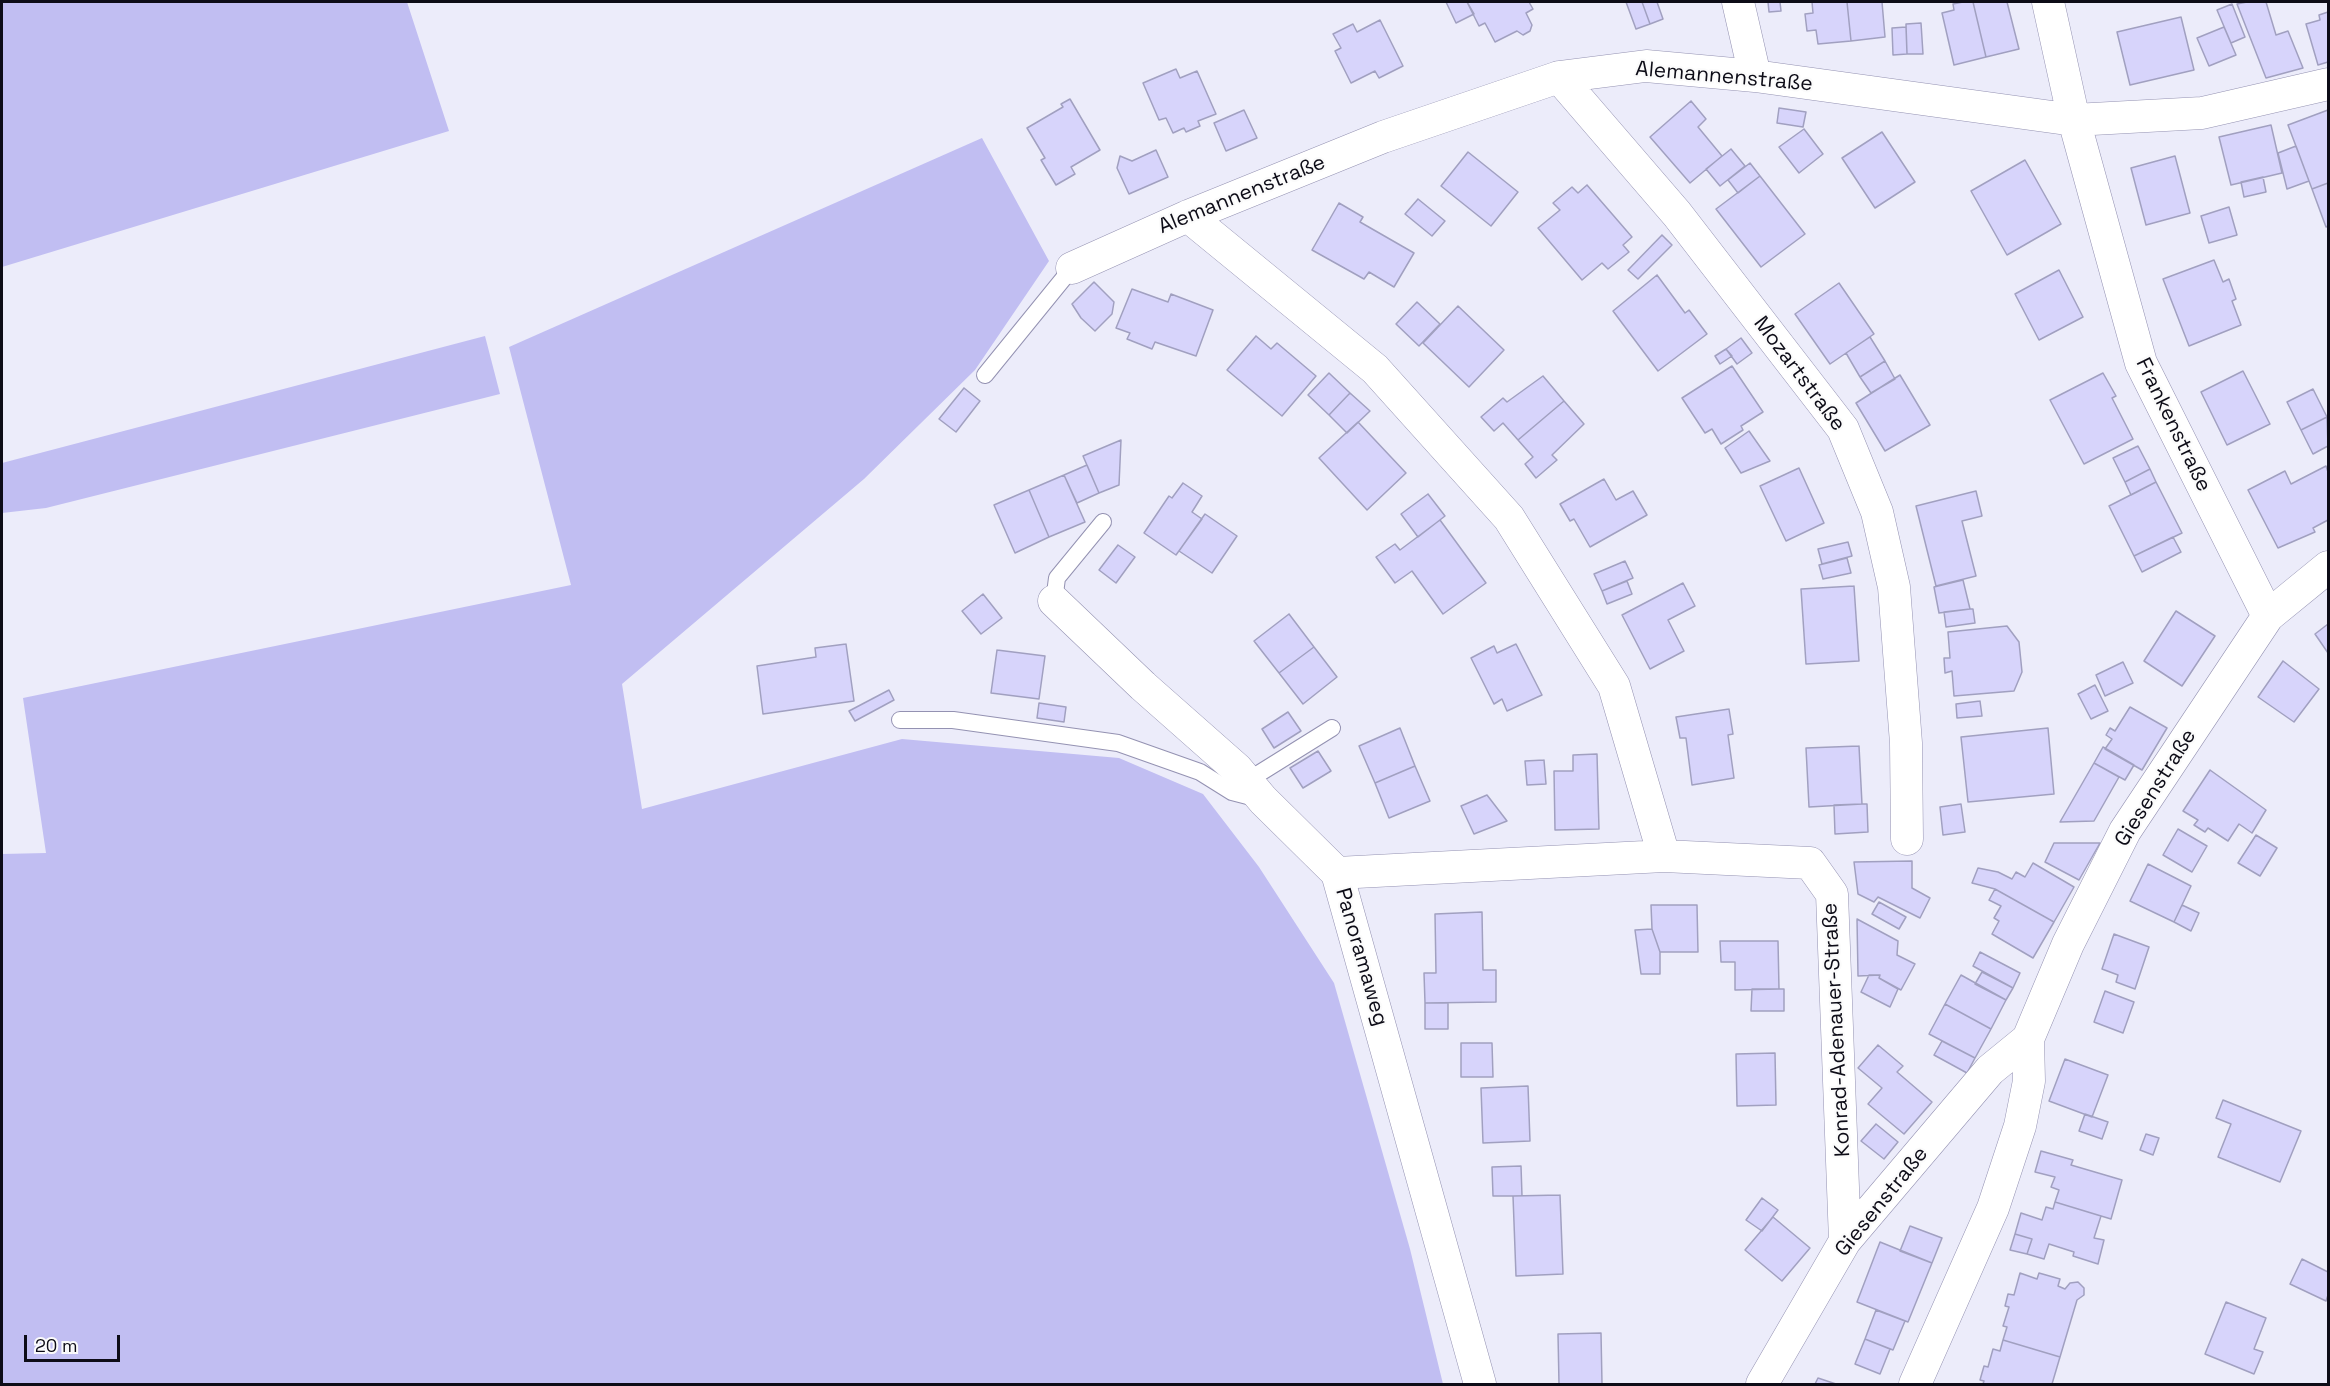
<!DOCTYPE html>
<html>
<head>
<meta charset="utf-8">
<style>
  body { margin:0 }
  #map { position:relative; width:2330px; height:1386px; overflow:hidden; background:#ececfa; font-family:"Space Grotesk",sans-serif }
  canvas { display:block }
  .frame { position:absolute; inset:0; border:3px solid #0d0c17; pointer-events:none }
  .scale { position:absolute; left:24px; top:1335px; width:96px; height:27px; box-sizing:border-box; border:3px solid #0d0c17; border-top:0; padding-left:8px; font-size:18px; line-height:21px; white-space:nowrap; color:#0d0c17; -webkit-text-stroke:4px #fbfbfb; paint-order:stroke }
</style>
</head>
<body>
<div id="map">
<canvas width="2330" height="1386"></canvas>
<div class="frame"></div>
<div class="scale">20 m</div>
</div>
<script>
const ctx = document.querySelector('canvas').getContext('2d');
ctx.lineJoin = 'round';
function fill(path, color) { ctx.fillStyle = color; ctx.fill(path, 'evenodd'); }
const toPath = rows => new Path2D(rows.map(r => 'M' + r).join(''));
function stroke(path, color, width, dash) { ctx.strokeStyle = color; ctx.lineWidth = width; ctx.lineCap = dash ? 'butt' : 'round'; ctx.setLineDash(dash || []); ctx.stroke(path); }
function write(font, color, halo, rows, align = 'center') {
  ctx.font = font + ' "Space Grotesk",sans-serif'; ctx.lineWidth = 4.5; ctx.setLineDash([]); ctx.textBaseline = 'middle'; ctx.strokeStyle = halo; ctx.fillStyle = color; for (const [text, x, y, turn = 0] of rows) {
    ctx.save(); ctx.translate(x, y); ctx.rotate((+turn || 0) * Math.PI / 180); ctx.textAlign = isNaN(turn) ? turn : align; if (halo) ctx.strokeText(text, 0, 0); ctx.fillText(text, 0, 0); ctx.restore();
  }
}
fill(toPath([
  [2,2,407,2,449,131,2,267],
  [982,138,1049,261,975,370,864,479,622,684,642,809,902,739,1119,758,1203,794,1259,867,1334,983,1410,1249,1443,1384,2,1384,2,854,46,853,23,698,571,585,509,347],
  [485,336,500,394,46,508,2,513,2,463]
]), '#c1bef2');
const building = toPath([
  [1446,2,1467,2,1474,14,1456,23,1446,2],
  [1467,2,1529,2,1533,9,1526,13,1532,25,1530,31,1523,35,1517,31,1495,42,1485,23,1479,26,1467,2],
  [1626,2,1642,2,1650,24,1636,29,1626,2],
  [1642,2,1657,2,1663,19,1650,24,1642,2],
  [1768,2,1780,2,1781,11,1769,12,1768,2],
  [1812,2,1847,2,1851,41,1818,44,1816,30,1807,31,1805,14,1813,13,1812,2],
  [1847,2,1882,2,1885,37,1851,41,1847,2],
  [1963,2,1973,2,1986,57,1954,65,1942,13,1954,10,1953,4,1963,2],
  [1973,2,2007,2,2019,49,1986,57,1973,2],
  [2247,2,2266,2,2276,35,2288,31,2303,68,2266,78,2237,4,2247,2],
  [2232,4,2245,37,2231,43,2217,10,2232,4],
  [2328,12,2328,62,2318,65,2306,24,2320,20,2319,15,2328,12],
  [2181,17,2194,70,2130,85,2117,32,2181,17],
  [1380,20,1403,66,1379,78,1375,71,1351,83,1335,51,1341,48,1333,34,1353,24,1357,32,1380,20],
  [1921,23,1923,54,1907,54,1906,24,1921,23],
  [1906,27,1907,54,1893,55,1892,28,1906,27],
  [2224,27,2236,55,2209,66,2197,38,2224,27],
  [1176,69,1180,78,1197,71,1216,114,1198,121,1200,126,1186,132,1184,128,1173,133,1166,118,1159,120,1143,83,1176,69],
  [1070,99,1100,150,1071,167,1075,174,1056,185,1041,160,1045,158,1027,128,1063,107,1061,104,1070,99],
  [1691,101,1706,119,1698,127,1722,156,1690,183,1650,137,1691,101],
  [1779,108,1806,112,1803,127,1777,123,1779,108],
  [1244,110,1257,138,1226,151,1214,123,1244,110],
  [2328,110,2328,183,2312,189,2288,125,2328,110],
  [2271,125,2282,173,2231,185,2219,137,2271,125],
  [1804,129,1823,154,1799,173,1779,147,1804,129],
  [1882,132,1915,182,1875,208,1842,158,1882,132],
  [2296,146,2309,181,2287,189,2278,153,2296,146],
  [1731,149,1745,166,1720,186,1706,169,1731,149],
  [1156,150,1168,177,1129,194,1117,168,1120,156,1132,161,1156,150],
  [1468,152,1518,192,1491,226,1441,186,1468,152],
  [2175,156,2190,213,2146,225,2131,168,2175,156],
  [2025,160,2061,224,2007,255,1971,191,2025,160],
  [1750,163,1760,176,1738,193,1728,180,1750,163],
  [1760,176,1805,234,1761,267,1716,209,1760,176],
  [2263,177,2266,192,2244,197,2241,182,2263,177],
  [2328,183,2328,226,2326,227,2312,189,2328,183],
  [1587,185,1632,237,1623,245,1629,252,1608,269,1602,263,1582,280,1538,228,1560,210,1553,203,1572,187,1578,193,1587,185],
  [1418,199,1445,221,1432,236,1405,214,1418,199],
  [1339,203,1363,217,1360,222,1414,253,1394,287,1369,272,1364,279,1312,250,1339,203],
  [2229,207,2237,235,2209,243,2201,216,2229,207],
  [1662,235,1672,245,1638,279,1628,270,1662,235],
  [2214,260,2223,282,2229,279,2236,299,2232,301,2241,325,2189,346,2163,279,2214,260],
  [2059,270,2083,317,2039,340,2015,294,2059,270],
  [1657,275,1685,313,1689,310,1707,334,1658,371,1613,311,1657,275],
  [1094,282,1114,302,1112,314,1095,331,1081,318,1072,304,1094,282],
  [1839,283,1874,334,1830,364,1795,314,1839,283],
  [1132,289,1168,302,1171,294,1213,310,1196,356,1155,342,1152,349,1127,339,1130,333,1116,328,1132,289],
  [1417,302,1440,324,1419,346,1396,324,1417,302],
  [1458,306,1504,350,1469,387,1423,343,1458,306],
  [1256,336,1271,349,1277,343,1316,376,1282,416,1227,370,1256,336],
  [1870,337,1885,361,1860,377,1846,353,1870,337],
  [1741,338,1752,353,1737,364,1726,349,1741,338],
  [1726,349,1732,356,1720,364,1715,356,1726,349],
  [1885,361,1895,379,1871,393,1860,377,1885,361],
  [1732,366,1763,412,1741,426,1743,430,1721,444,1712,429,1705,433,1682,398,1732,366],
  [2243,371,2270,424,2227,445,2201,392,2243,371],
  [1329,373,1350,393,1329,415,1308,395,1329,373],
  [2103,373,2116,396,2112,398,2133,439,2084,464,2050,400,2103,373],
  [1900,375,1930,425,1885,451,1856,403,1900,375],
  [1543,376,1564,401,1518,440,1503,423,1494,431,1481,417,1503,398,1507,402,1543,376],
  [964,388,980,401,956,432,939,419,964,388],
  [2313,389,2327,417,2301,430,2287,402,2313,389],
  [1350,393,1370,411,1347,433,1329,415,1350,393],
  [1564,401,1584,424,1552,455,1557,460,1536,478,1525,464,1533,457,1518,440,1564,401],
  [2327,417,2328,446,2313,454,2301,430,2327,417],
  [1358,422,1406,473,1367,510,1319,458,1358,422],
  [1749,431,1770,461,1741,473,1725,448,1749,431],
  [1121,440,1119,485,1099,493,1083,456,1121,440],
  [2138,446,2150,469,2125,482,2113,458,2138,446],
  [1087,465,1099,493,1077,503,1064,475,1087,465],
  [2326,466,2328,472,2328,520,2313,528,2315,532,2278,548,2248,490,2285,471,2291,484,2326,466],
  [1799,468,1824,523,1786,541,1760,486,1799,468],
  [2150,469,2156,482,2131,495,2125,482,2150,469],
  [1064,475,1085,522,1049,537,1029,490,1064,475],
  [1604,479,1616,500,1633,491,1647,515,1590,547,1574,519,1570,521,1560,504,1604,479],
  [2156,482,2182,533,2134,556,2109,506,2156,482],
  [1183,483,1202,496,1192,512,1202,519,1176,555,1144,533,1169,496,1172,498,1183,483],
  [1029,490,1049,537,1015,553,994,505,1029,490],
  [1976,491,1982,516,1962,521,1976,576,1936,586,1916,506,1976,491],
  [1428,494,1445,516,1418,537,1401,514,1428,494],
  [1205,514,1237,536,1212,573,1179,551,1205,514],
  [1440,520,1486,583,1443,614,1412,571,1395,583,1376,557,1395,544,1400,550,1440,520],
  [2173,537,2181,552,2142,572,2134,556,2173,537],
  [1848,542,1852,556,1822,564,1818,549,1848,542],
  [1118,545,1135,557,1116,583,1099,570,1118,545],
  [1847,558,1851,573,1823,579,1819,565,1847,558],
  [1625,561,1633,578,1602,591,1594,574,1625,561],
  [1963,580,1970,609,1939,613,1934,587,1963,580],
  [1627,581,1632,594,1607,604,1602,591,1627,581],
  [1683,583,1695,606,1668,620,1684,651,1650,669,1622,615,1683,583],
  [1854,586,1859,661,1806,664,1801,589,1854,586],
  [983,594,1002,618,981,634,962,611,983,594],
  [1970,609,1973,609,1975,623,1946,627,1944,612,1970,609],
  [2176,611,2215,636,2182,686,2144,661,2176,611],
  [1289,614,1314,647,1279,673,1254,641,1289,614],
  [2328,624,2328,653,2315,634,2328,624],
  [2007,626,2019,642,2022,672,2014,691,1954,696,1952,671,1945,673,1944,658,1950,658,1948,632,2007,626],
  [846,644,854,701,763,714,757,666,816,657,815,648,846,644],
  [1516,644,1542,695,1507,711,1502,699,1494,704,1471,658,1494,646,1497,653,1516,644],
  [1314,647,1337,677,1303,704,1279,673,1314,647],
  [997,650,1045,656,1039,699,991,693,997,650],
  [2283,661,2319,689,2294,722,2258,697,2283,661],
  [2123,662,2133,683,2105,696,2096,675,2123,662],
  [2095,685,2108,711,2091,719,2078,694,2095,685],
  [889,690,894,700,855,721,849,711,889,690],
  [1980,701,1982,716,1957,718,1956,704,1980,701],
  [1039,703,1066,707,1064,722,1037,718,1039,703],
  [2130,707,2167,728,2142,770,2105,749,2112,739,2106,735,2110,728,2115,731,2130,707],
  [1729,709,1733,734,1728,735,1734,778,1692,785,1686,738,1680,738,1676,717,1729,709],
  [1288,712,1301,731,1274,748,1262,729,1288,712],
  [1400,728,1415,766,1375,783,1359,746,1400,728],
  [2048,728,2054,794,1968,802,1961,737,2048,728],
  [1859,746,1862,804,1809,807,1806,748,1859,746],
  [2103,747,2134,765,2125,780,2094,763,2103,747],
  [1318,751,1331,771,1303,788,1290,768,1318,751],
  [1597,754,1599,829,1555,830,1554,771,1573,771,1573,755,1597,754],
  [1544,760,1546,784,1527,785,1525,761,1544,760],
  [2094,763,2119,777,2094,821,2060,822,2094,763],
  [1415,766,1430,801,1389,818,1375,783,1415,766],
  [2210,770,2266,810,2252,833,2239,824,2228,841,2208,828,2205,832,2194,825,2198,820,2183,811,2210,770],
  [1487,795,1507,821,1474,834,1461,806,1487,795],
  [1862,804,1867,804,1868,832,1835,834,1834,805,1862,804],
  [1961,804,1965,832,1943,835,1940,807,1961,804],
  [2178,829,2207,846,2192,872,2163,855,2178,829],
  [2256,835,2277,848,2260,876,2238,863,2256,835],
  [2054,843,2100,843,2079,880,2045,862,2054,843],
  [1912,861,1912,888,1930,898,1920,918,1878,897,1874,902,1858,894,1854,862,1912,861],
  [2033,863,2074,887,2054,922,1995,889,1972,883,1978,868,1998,872,2012,879,2016,872,2025,877,2033,863],
  [2148,864,2191,886,2174,922,2130,901,2148,864],
  [1995,889,2054,922,2033,958,1992,934,1999,921,1994,918,2001,906,1989,900,1995,889],
  [1879,902,1906,917,1899,929,1872,914,1879,902],
  [1651,905,1697,905,1698,952,1660,952,1652,929,1651,905],
  [2182,905,2199,913,2191,931,2174,922,2182,905],
  [1482,912,1483,970,1496,970,1496,1002,1425,1003,1424,973,1436,973,1435,914,1482,912],
  [1857,919,1898,941,1897,955,1915,964,1901,990,1879,978,1880,975,1858,976,1857,919],
  [1652,929,1660,952,1660,974,1641,974,1635,930,1652,929],
  [2114,934,2149,947,2135,989,2116,982,2118,975,2102,969,2114,934],
  [1720,941,1778,941,1779,989,1735,990,1735,962,1721,962,1720,941],
  [1980,952,2020,973,2013,988,1973,966,1980,952],
  [1982,972,2013,988,2006,1000,1975,984,1982,972],
  [1869,975,1880,975,1879,978,1898,989,1890,1007,1861,992,1869,975],
  [1961,975,2006,1000,1991,1029,1945,1004,1961,975],
  [1752,989,1784,989,1784,1011,1751,1011,1752,989],
  [2105,991,2134,1002,2123,1033,2094,1022,2105,991],
  [1425,1003,1448,1003,1448,1029,1425,1029,1425,1003],
  [1945,1004,1991,1029,1975,1058,1929,1034,1945,1004],
  [1942,1041,1975,1058,1967,1073,1934,1055,1942,1041],
  [1461,1043,1492,1043,1493,1077,1461,1077,1461,1043],
  [1878,1045,1903,1066,1897,1072,1932,1102,1904,1134,1868,1104,1882,1088,1858,1068,1878,1045],
  [1775,1053,1776,1105,1737,1106,1736,1054,1775,1053],
  [2065,1059,2108,1075,2092,1117,2049,1101,2065,1059],
  [1528,1086,1530,1141,1483,1143,1481,1088,1528,1086],
  [2223,1100,2301,1131,2280,1182,2218,1157,2231,1124,2216,1118,2223,1100],
  [2085,1114,2108,1122,2102,1139,2079,1131,2085,1114],
  [1876,1124,1898,1142,1884,1159,1861,1141,1876,1124],
  [2146,1134,2159,1138,2153,1155,2140,1150,2146,1134],
  [2041,1151,2073,1160,2071,1165,2122,1180,2111,1219,2055,1202,2059,1190,2051,1187,2055,1177,2035,1172,2041,1151],
  [1521,1166,1522,1196,1493,1196,1492,1167,1521,1166],
  [1560,1195,1563,1274,1516,1276,1513,1196,1560,1195],
  [1762,1198,1778,1210,1762,1231,1746,1220,1762,1198],
  [2055,1202,2101,1216,2094,1238,2104,1240,2098,1264,2073,1256,2074,1252,2049,1244,2044,1259,2027,1254,2032,1239,2015,1234,2021,1213,2042,1220,2046,1207,2053,1209,2055,1202],
  [1773,1217,1810,1248,1782,1281,1745,1250,1773,1217],
  [1910,1226,1942,1238,1932,1263,1900,1251,1910,1226],
  [2015,1234,2032,1239,2027,1254,2010,1250,2015,1234],
  [1880,1242,1932,1263,1908,1322,1857,1302,1880,1242],
  [2302,1259,2328,1272,2328,1295,2326,1301,2290,1284,2302,1259],
  [2020,1273,2037,1279,2039,1273,2060,1279,2058,1286,2065,1289,2070,1283,2078,1282,2084,1288,2084,1295,2077,1300,2060,1357,2003,1340,2007,1327,2003,1326,2009,1307,2005,1306,2008,1294,2014,1295,2020,1273],
  [2226,1302,2266,1318,2254,1349,2263,1352,2254,1374,2205,1354,2226,1302],
  [1876,1310,1905,1321,1893,1350,1865,1339,1876,1310],
  [1601,1333,1602,1384,1559,1384,1558,1334,1601,1333],
  [1865,1339,1890,1349,1880,1374,1855,1364,1865,1339],
  [2003,1340,2060,1357,2052,1384,1983,1384,1984,1381,1980,1380,1984,1366,1988,1367,1993,1349,2000,1351,2003,1340],
  [1818,1378,1836,1384,1815,1384,1818,1378]
]);
fill(building, '#d7d4fb');
stroke(building, '#a1a0c0', 1.5);
const service = toPath([
  [985,375,1072,268],
  [1054,601,1057,578,1103,522],
  [900,720,953,720,1118,743,1200,772,1232,792,1259,799],
  [1247,781,1332,728]
]);
const minor = toPath([
  [1738,2,1755,76],
  [2048,2,2074,120,2141,363,2268,616],
  [1559,77,1677,214,1843,429,1877,512,1894,587,1906,743,1907,839],
  [1188,216,1375,369,1509,518,1614,686,1664,856],
  [1072,268,1188,216,1383,137,1559,77,1646,66,1755,76,2074,120,2202,113,2328,84],
  [1054,601,1143,686,1237,769,1263,800,1337,873,1480,1384],
  [1337,873,1664,856,1810,863,1832,894,1845,1241],
  [1762,1384,1845,1241,1990,1070,2028,1039],
  [1915,1384,1993,1208,2020,1126,2029,1081,2028,1039,2068,944,2125,831,2268,616,2328,567]
]);
stroke(service, '#9492b2', 18);
stroke(minor, '#9492b2', 33);
stroke(service, '#fff', 16);
stroke(minor, '#fff', 32);
write('21px', '#0d0c17', '#fbfbfb', [
  ["Alemannenstraße",1724,77,5],
  ["Alemannenstraße",1242,195,-22],
  ["Mozartstraße",1799,374,53],
  ["Frankenstraße",2173,425,64],
  ["Giesenstraße",2156,788,-58],
  ["Panoramaweg",1361,957,74],
  ["Konrad-Adenauer-Straße",1837,1030,-93],
  ["Giesenstraße",1882,1202,-51]
]);
</script>
</body>
</html>
